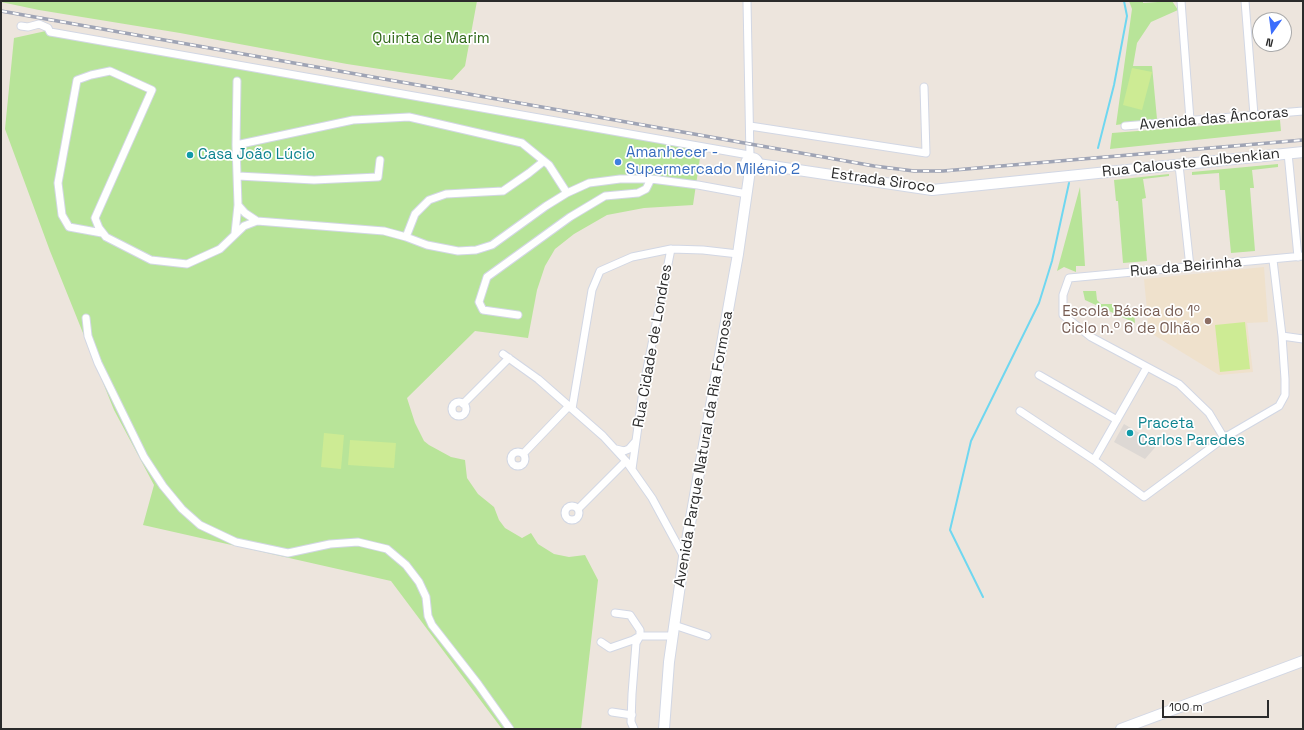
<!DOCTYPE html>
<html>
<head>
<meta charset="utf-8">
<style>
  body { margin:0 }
  #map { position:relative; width:1304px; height:730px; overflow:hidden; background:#ede5dd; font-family:"Space Grotesk",sans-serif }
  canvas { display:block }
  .frame { position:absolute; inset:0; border:2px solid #2b2b2b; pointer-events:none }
  .north { position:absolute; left:1252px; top:12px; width:40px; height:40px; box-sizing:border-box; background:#fff; border:1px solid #aaa; border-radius:50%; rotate:194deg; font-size:11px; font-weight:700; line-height:16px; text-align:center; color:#2b2b2b }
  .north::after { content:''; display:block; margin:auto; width:14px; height:18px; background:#3b6dfc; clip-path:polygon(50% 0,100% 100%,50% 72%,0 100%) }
  .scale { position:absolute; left:1162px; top:700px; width:107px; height:18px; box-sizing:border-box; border:2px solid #2b2b2b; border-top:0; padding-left:5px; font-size:12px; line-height:14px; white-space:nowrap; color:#2b2b2b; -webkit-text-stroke:3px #fff; paint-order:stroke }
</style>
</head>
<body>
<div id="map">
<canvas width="1304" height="730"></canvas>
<div class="frame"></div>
<div class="north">N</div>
<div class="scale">100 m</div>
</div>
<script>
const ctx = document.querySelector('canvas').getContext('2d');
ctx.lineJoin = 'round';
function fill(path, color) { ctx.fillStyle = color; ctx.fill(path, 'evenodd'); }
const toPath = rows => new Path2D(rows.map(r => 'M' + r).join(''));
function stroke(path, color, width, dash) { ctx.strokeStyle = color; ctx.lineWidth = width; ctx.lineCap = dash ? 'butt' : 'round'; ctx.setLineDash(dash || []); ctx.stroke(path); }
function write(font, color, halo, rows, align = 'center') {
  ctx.font = font + ' "Space Grotesk",sans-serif'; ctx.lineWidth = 3.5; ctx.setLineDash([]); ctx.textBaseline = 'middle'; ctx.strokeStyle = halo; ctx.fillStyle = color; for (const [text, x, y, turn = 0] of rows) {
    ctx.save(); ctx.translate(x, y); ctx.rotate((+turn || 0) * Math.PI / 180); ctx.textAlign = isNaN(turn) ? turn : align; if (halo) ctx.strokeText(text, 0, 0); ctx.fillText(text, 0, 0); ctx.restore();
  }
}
fill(toPath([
  [1264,267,1268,322,1247,323,1253,372,1219,375,1149,332,1144,279]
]), '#efe1cc');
fill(toPath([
  [1,1,477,1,465,66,452,80,347,64,180,33,39,10,1,2],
  [1129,1,1143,1,1143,3,1172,1,1178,10,1151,22,1137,43,1133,66,1152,66,1157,119,1116,125,1132,9],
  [55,29,701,151,693,205,644,208,607,215,574,234,555,249,545,266,537,290,528,338,475,331,407,398,415,423,424,441,429,445,451,457,465,460,467,478,478,494,494,507,499,520,505,528,522,538,531,533,538,544,554,554,569,557,585,555,598,580,581,729,502,729,391,581,143,525,154,485,114,410,50,251,5,129,14,38],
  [1280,120,1281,131,1110,149,1112,133],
  [1278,164,1278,167,1252,170,1254,188,1250,188,1255,251,1231,253,1225,190,1220,190,1219,173,1192,175,1192,172],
  [1169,174,1169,176,1143,179,1146,198,1142,199,1147,261,1123,263,1118,201,1116,201,1114,180],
  [1080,187,1085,266,1076,266,1076,272,1064,267,1057,271],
  [1083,291,1096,291,1097,300,1101,304,1115,304,1118,313,1134,312,1135,323,1085,300]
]), '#b8e499');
fill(toPath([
  [1132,68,1152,72,1142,110,1123,105],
  [1245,322,1250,369,1220,372,1215,325],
  [324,433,344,435,341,469,321,467],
  [350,440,396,443,394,468,348,465]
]), '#cdeb94');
fill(toPath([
  [1124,424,1158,444,1145,459,1114,442]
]), '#ddd8d4');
stroke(toPath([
  [1098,148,1114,85,1127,16,1124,1],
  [983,597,950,530,971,441,1039,303,1052,261,1069,183]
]), '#6fd7f0', 2);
const street = toPath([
  [747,1,750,158],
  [1181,1,1190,120],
  [1245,1,1254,115],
  [21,26,28,27,39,24,48,28,50,32,56,33,749,155],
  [237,81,236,145,238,205,245,213,257,221],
  [750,126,926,153,924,87],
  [1125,126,1303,111],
  [236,145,353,120,409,117,522,143,549,165,567,193],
  [1288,153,1298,257],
  [1179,165,1190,267],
  [238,176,314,180,378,177,380,160],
  [102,233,69,227,62,215,58,183,77,80,91,75,110,71,152,90,95,218,99,228,106,237,151,260,187,264,220,249,244,226,257,221,384,231,406,237,427,245,458,251,476,250,492,245,546,206,567,193,589,183,620,179,651,179,698,185,747,194],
  [235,233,238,205],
  [406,237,415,214,429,200,446,194,503,191,529,173,544,161],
  [518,315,483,310,479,302,487,277,570,217,605,196,638,193,646,189,651,179],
  [86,318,88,336,98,363,144,457,163,486,182,509,200,525,236,542,288,553,330,544,358,542,387,549,406,565,419,582,426,597,428,616,432,625,478,684,510,729],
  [1282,336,1303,339],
  [503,354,538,379,603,436,626,461,652,498,684,557],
  [1039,375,1117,420],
  '452 409a7 7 0 1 1 14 0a7 7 0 1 1-14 0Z',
  [463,404,509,358],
  [572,409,592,290,600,271,632,257,671,249,703,250,738,254],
  [1020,411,1094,460,1144,497,1224,438,1279,406,1285,395,1285,379,1282,336,1273,260],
  [1224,438,1209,413,1179,384,1091,337,1063,315,1063,295,1069,278,1303,256],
  [616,449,624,451,629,449,635,442],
  '511 459a7 7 0 1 1 14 0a7 7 0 1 1-14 0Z',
  [523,454,569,406],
  [1094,460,1147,367],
  [632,469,644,384,671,249],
  '565 513a7 7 0 1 1 14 0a7 7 0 1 1-14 0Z',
  [578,509,626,461],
  [615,613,630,615,640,630,640,636,636,643,632,694,631,722,634,729],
  [674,625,707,636],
  [601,642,610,648,633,640,640,636,673,636],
  [612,712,632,715]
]);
const secondary = toPath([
  '746 164a6 6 0 1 1 12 0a6 6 0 1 1-12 0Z',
  [758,164,932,190,1303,152],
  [664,729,669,662,684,557,738,254,750,170],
  [1121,729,1303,661]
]);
stroke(street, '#d2d7e4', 9);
stroke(secondary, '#d2d7e4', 12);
stroke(street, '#fff', 7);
stroke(secondary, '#fff', 10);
const rail = toPath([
  [1,11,874,166,914,171,943,171,1303,140]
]);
stroke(rail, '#9fa4b5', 3.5);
stroke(rail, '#fff', 2, [6]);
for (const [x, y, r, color] of [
  [190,155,4,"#0f9aa8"],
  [618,162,4,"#3f7fe0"],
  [1208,321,4,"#8d6e63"],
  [1130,433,4,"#0f9aa8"]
]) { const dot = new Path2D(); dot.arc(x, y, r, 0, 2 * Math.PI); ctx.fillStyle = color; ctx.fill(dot); stroke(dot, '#fff', 1.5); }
write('15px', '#306919', '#fff', [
  ["Quinta de Marim",431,39]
]);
write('15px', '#2b2b2b', '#fff', [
  ["Avenida das Âncoras",1214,119,-5],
  ["Rua Calouste Gulbenkian",1191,163,-6],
  ["Estrada Siroco",883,181,8],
  ["Rua da Beirinha",1186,267,-5],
  ["Rua Cidade de Londres",653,346,-80],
  ["Avenida Parque Natural da Ria Formosa",704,449,-80]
]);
write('15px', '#366cbe', '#fff', [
  ["Amanhecer -",626,153],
  ["Supermercado Milénio 2",626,170]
], 'left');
write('15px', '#0d838f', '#fff', [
  ["Casa João Lúcio",198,155],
  ["Praceta",1138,424],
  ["Carlos Paredes",1138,441]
], 'left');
write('15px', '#785e54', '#fff', [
  ["Escola Básica do 1º",1200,312],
  ["Ciclo n.º 6 de Olhão",1200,329]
], 'right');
</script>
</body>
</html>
